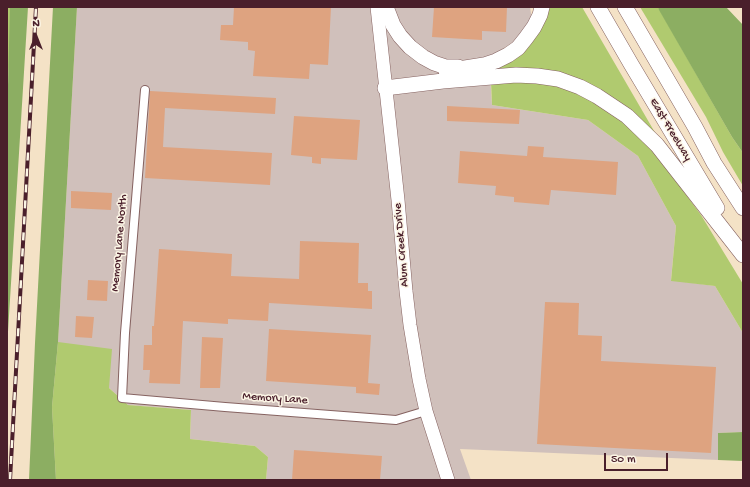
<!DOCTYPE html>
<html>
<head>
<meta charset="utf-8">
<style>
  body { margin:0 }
  #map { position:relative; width:750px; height:487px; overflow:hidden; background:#f4e2c6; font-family:"Gochi Hand",sans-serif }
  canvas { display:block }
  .frame { position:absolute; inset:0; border:8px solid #4a1f2b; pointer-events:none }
  .north { position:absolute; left:16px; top:16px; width:40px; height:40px; -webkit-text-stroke:3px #fcf5e5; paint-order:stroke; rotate:0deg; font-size:11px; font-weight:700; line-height:16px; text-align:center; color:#4a1f2b }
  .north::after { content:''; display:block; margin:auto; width:14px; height:18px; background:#4a1f2b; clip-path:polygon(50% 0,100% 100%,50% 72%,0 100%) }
  .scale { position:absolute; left:604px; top:453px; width:64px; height:18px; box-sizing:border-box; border:2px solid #4a1f2b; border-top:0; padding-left:5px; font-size:12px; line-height:14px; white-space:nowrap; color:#4a1f2b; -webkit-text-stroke:3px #fcf5e5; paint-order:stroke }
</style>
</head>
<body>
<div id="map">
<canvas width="750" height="487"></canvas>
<div class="frame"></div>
<div class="north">N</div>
<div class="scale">50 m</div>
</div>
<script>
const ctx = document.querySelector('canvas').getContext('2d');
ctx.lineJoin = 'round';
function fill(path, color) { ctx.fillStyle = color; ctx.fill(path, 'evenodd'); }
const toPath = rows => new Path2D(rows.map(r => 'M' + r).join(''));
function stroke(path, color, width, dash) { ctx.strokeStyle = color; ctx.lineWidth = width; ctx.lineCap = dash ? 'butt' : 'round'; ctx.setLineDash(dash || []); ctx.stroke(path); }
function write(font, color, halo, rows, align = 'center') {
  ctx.font = font + ' "Gochi Hand",sans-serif'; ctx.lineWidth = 3; ctx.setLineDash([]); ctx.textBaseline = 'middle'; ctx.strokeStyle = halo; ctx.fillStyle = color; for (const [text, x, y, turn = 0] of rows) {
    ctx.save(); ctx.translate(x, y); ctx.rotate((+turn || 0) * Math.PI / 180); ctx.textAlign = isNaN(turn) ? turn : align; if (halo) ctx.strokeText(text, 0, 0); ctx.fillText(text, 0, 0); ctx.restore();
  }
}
fill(toPath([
  [77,7,530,7,532,20,519,38,489,58,492,105,588,120,638,156,676,226,671,280,715,286,743,333,743,432,718,433,718,460,460,449,471,480,266,480,268,457,255,446,190,439,191,410,128,405,58,342]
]), '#d0c0bb');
fill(toPath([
  [7,7,12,7,7,104],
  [546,7,582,7,657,136,592,87,490,71],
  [640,7,658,7,732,137,743,153,743,186,723,152,706,117],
  [523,79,573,90,615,114,654,151,701,215,743,284,743,333,715,286,671,281,676,226,638,156,588,120,492,105,491,82],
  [58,342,112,349,109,388,128,405,191,410,190,439,255,446,268,457,266,480,56,480,52,407]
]), '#b0ca6f');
fill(toPath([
  [10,7,28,7,7,348,7,87,8,85],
  [53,7,77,7,58,342,52,407,56,480,29,480,35,343],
  [658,7,726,7,743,25,743,153,732,137,659,10],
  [743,432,743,461,718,460,718,433]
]), '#8cae62');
fill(toPath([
  [234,7,331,7,328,65,310,64,309,79,253,76,255,51,248,50,248,42,220,40,221,25,233,25],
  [434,7,507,7,506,32,482,31,482,40,432,37],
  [150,91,276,98,275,114,165,108,163,147,272,153,270,185,145,178],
  [447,106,520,110,519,124,447,121],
  [294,116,360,120,357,160,321,158,321,164,312,163,312,157,291,155],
  [528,146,544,147,543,157,618,162,616,195,551,190,549,205,514,202,514,197,495,195,496,186,458,183,460,151,527,156],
  [71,191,112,193,111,210,71,208],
  [300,241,359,243,358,283,368,283,368,291,372,291,372,309,269,303,268,321,228,319,228,324,183,321,180,384,149,383,150,370,143,370,144,345,152,345,152,326,154,326,159,249,232,254,231,276,299,279],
  [88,280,108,281,107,301,87,300],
  [545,302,579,303,578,335,602,336,601,361,716,367,711,453,537,444],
  [76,316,94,317,92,338,75,337],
  [269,329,371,335,368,383,380,384,379,395,356,393,356,387,266,381],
  [202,337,223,338,220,388,200,388],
  [294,450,382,456,380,480,292,480]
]), '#dea380');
const street = toPath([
  [145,90,125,333,122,398,225,407,396,420,426,411]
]);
const primary = toPath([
  [377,7,398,200,406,291,410,325,419,379,426,411,448,480]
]);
const highway = toPath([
  [386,7,393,25,400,36,410,47,423,57,434,63,446,67,458,67],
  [598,7,631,64,717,208],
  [625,7,695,127,714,163,743,208],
  [446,71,484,65,496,61,508,55,518,48,526,38,534,27,540,15,542,7],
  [385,88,443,81,516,75,537,76,558,79,580,87,597,96,627,116,657,145,743,255]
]);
stroke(street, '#866361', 10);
stroke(primary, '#866361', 14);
stroke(highway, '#866361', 16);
stroke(street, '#fff', 8);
stroke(primary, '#fff', 13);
stroke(highway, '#fff', 15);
const rail = toPath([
  [10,480,36,7]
]);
stroke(rail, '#4a1f2b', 4);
stroke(rail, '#fcf5e5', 2.5, [8]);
write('12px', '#4a1f2b', '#fcf5e5', [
  ["East Freeway",670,130,59],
  ["Memory Lane North",120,243,-85],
  ["Alum Creek Drive",402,245,-95],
  ["Memory Lane",275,399,4]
]);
</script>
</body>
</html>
